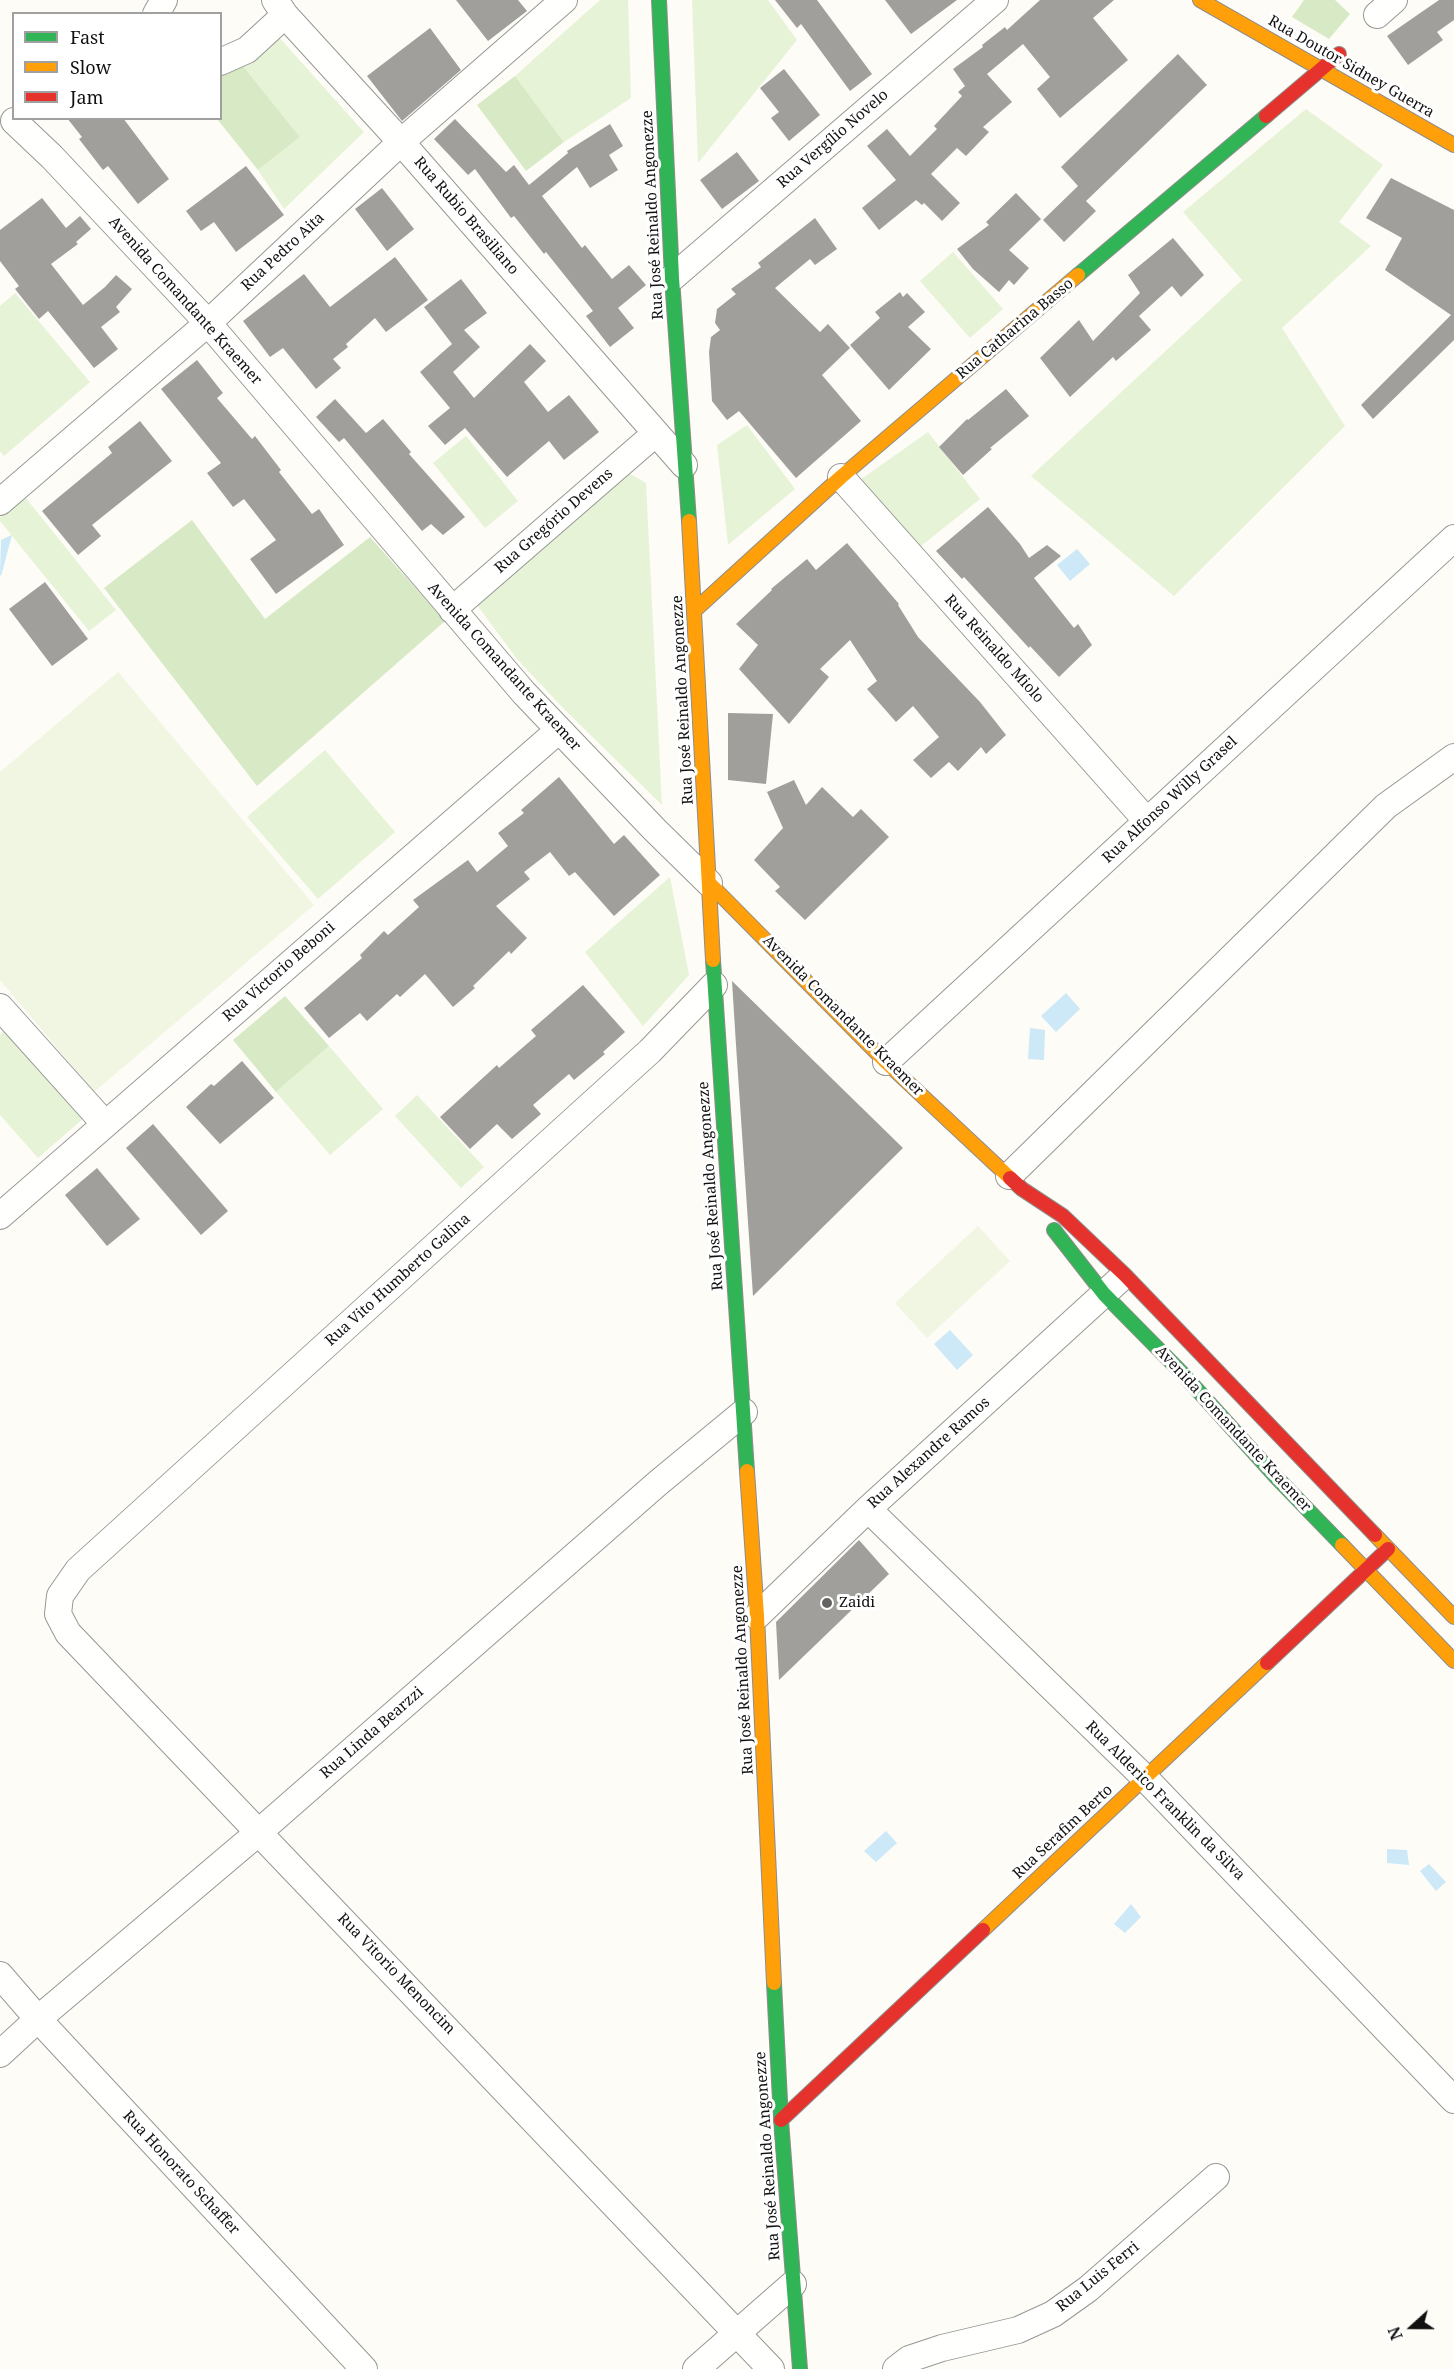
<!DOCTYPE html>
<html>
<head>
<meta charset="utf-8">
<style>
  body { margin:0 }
  #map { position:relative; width:1454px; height:2369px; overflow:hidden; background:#fdfcf7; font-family:"Noto Serif",serif }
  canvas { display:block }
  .legend { position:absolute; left:12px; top:12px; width:210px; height:108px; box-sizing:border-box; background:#fff; border:2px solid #a0a0a0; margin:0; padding:8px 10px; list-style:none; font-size:18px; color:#111 }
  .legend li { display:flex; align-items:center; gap:12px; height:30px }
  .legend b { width:30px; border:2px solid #a0a0a0 }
  .north { position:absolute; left:1382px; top:2297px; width:60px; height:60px; -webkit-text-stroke:4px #fff; paint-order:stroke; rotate:249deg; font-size:16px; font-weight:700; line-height:24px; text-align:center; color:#111 }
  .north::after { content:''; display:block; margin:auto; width:21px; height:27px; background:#111; clip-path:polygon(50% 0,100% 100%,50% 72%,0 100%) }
</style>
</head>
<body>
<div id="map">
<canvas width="1454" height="2369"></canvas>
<ul class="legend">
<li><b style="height:8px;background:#30b455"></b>Fast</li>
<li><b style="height:8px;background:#ff9f0a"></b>Slow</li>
<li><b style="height:8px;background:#e5322d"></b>Jam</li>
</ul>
<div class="north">N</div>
</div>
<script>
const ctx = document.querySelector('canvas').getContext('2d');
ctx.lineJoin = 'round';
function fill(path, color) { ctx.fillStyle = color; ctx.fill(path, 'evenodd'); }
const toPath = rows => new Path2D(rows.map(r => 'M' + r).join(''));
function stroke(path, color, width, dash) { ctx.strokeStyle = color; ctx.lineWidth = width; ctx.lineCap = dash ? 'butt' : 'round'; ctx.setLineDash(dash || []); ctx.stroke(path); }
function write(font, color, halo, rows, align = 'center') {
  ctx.font = font + ' "Noto Serif",serif'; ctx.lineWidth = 6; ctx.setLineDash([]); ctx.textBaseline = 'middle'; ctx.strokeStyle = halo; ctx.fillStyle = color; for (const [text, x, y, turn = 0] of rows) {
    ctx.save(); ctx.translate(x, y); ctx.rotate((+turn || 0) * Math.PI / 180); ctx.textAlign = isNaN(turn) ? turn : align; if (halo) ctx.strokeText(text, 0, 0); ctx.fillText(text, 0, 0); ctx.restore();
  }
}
fill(toPath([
  [600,0,628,0,631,98,564,142,515,76],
  [692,0,768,0,797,40,698,163],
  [277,35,364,132,284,209,258,170,300,137,239,61],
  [1306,109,1383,165,1339,222,1371,246,1282,328,1345,426,1174,596,1031,476,1242,280,1183,212],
  [953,252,1003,309,970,338,920,281],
  [15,293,90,382,4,456,0,451,0,306],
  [747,425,795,489,728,545,717,445],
  [928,432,980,499,921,546,860,480],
  [466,436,518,501,485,528,433,463],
  [625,471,646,483,662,805,564,709,517,659,477,605],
  [25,497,116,610,89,631,0,521,0,517],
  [325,750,395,832,318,899,247,817],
  [670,877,689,975,643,1026,585,952],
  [6,1029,84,1118,38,1158,0,1115,0,1035],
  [329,1046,383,1109,330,1155,276,1092],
  [417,1095,484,1167,461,1188,395,1116]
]), '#e7f3d7');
fill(toPath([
  [1304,0,1335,0,1350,14,1329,39,1292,17],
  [239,61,300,137,258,170,217,119,220,118,221,76],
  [515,76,564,142,526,171,477,105],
  [192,520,265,619,370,537,445,621,257,786,104,588],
  [285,996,329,1046,276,1092,233,1040]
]), '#d8eac5');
fill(toPath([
  [118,672,314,905,94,1092,0,980,0,772],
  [978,1226,1010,1261,927,1338,895,1303]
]), '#f0f6e1');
fill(toPath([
  [12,535,1,576,0,575,1,540],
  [1077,549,1090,564,1070,581,1057,565],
  [1066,993,1080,1009,1056,1032,1041,1016],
  [1030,1028,1045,1030,1044,1060,1028,1059],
  [950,1330,973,1355,957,1370,934,1344],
  [886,1831,897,1843,876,1862,864,1851],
  [1387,1849,1407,1850,1409,1865,1387,1863],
  [1429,1864,1446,1882,1436,1891,1420,1871],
  [1131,1904,1141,1917,1125,1933,1114,1924]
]), '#cde8f7');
fill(toPath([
  [456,0,518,0,527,11,488,41],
  [775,0,817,0,872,74,850,91,801,24,797,28],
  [885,0,957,0,911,34],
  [1040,0,1114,0,1093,18,1128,60,1060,118,1037,89,1050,77,1023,44,987,74,1012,102,983,127,989,132,966,156,957,148,931,174,960,203,942,221,924,203,922,205,916,200,879,230,862,208,896,180,867,146,887,129,910,156,937,129,934,126,962,96,958,92,965,86,953,69,983,47,982,45,1005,27,1007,30],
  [1439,0,1454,0,1454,20,1437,32,1443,40,1408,65,1387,36],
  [430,28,461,70,402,121,367,76],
  [1178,54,1207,85,1086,201,1096,211,1064,242,1043,220,1078,186,1061,167],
  [784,69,820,115,789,141,771,118,779,112,760,88],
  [67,118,123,118,169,179,138,204,108,166,103,170,79,139,82,137],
  [455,119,506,172,514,165,529,185,568,153,567,151,610,124,623,146,609,155,618,170,590,188,577,167,542,196,582,248,585,245,612,279,629,265,646,285,618,308,634,328,610,347,586,316,593,311,546,252,544,254,514,216,511,218,475,169,468,175,434,139],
  [737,152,759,181,722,209,700,180],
  [246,166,284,215,236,252,214,222,201,231,186,211],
  [1391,178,1454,210,1454,340,1373,419,1361,405,1451,315,1385,270,1402,238,1366,218],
  [382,188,414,229,387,251,355,209],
  [1016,193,1041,219,1009,250,1029,268,1014,285,1009,280,999,292,973,269,957,249,989,225,986,222],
  [42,198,66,228,80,216,91,229,76,242,78,244,51,264,83,305,105,287,116,275,132,289,116,307,120,312,101,327,118,349,94,368,48,311,39,319,15,289,19,286,0,261,0,230],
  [815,218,837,249,815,265,810,259,775,288,820,332,828,324,850,348,822,375,861,421,796,478,739,411,727,420,712,401,709,352,711,337,720,330,715,323,717,309,736,294,731,289,761,267,758,263],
  [1173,238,1204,275,1181,297,1172,286,1139,316,1151,330,1116,361,1113,357,1070,397,1040,358,1079,320,1093,341,1140,293,1128,275],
  [395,257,428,300,386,332,375,318,346,344,348,347,333,359,341,368,316,389,283,348,270,357,243,321,304,274,330,307],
  [461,279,487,313,464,330,480,347,453,372,474,398,530,344,546,361,524,382,548,412,569,395,599,432,564,460,549,441,507,477,465,428,445,445,428,426,450,408,420,372,452,344,424,307],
  [900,292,903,297,907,293,925,312,908,327,931,349,889,390,850,345,880,318,875,312],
  [197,360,223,393,217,398,252,439,255,436,281,470,279,472,312,514,319,509,344,545,276,594,250,559,276,540,244,499,233,507,207,473,221,463,161,389],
  [1006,389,1029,416,990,448,992,449,963,475,939,447,967,419,968,420],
  [335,399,366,433,383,419,411,452,409,454,465,517,443,535,431,524,422,531,344,438,339,442,316,417],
  [140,421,172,461,92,525,101,536,78,555,42,511,112,453,108,447],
  [988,507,1020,544,1029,558,1047,545,1061,556,1034,578,1074,628,1078,624,1092,645,1059,677,1030,646,1029,648,964,577,962,579,936,551],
  [847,543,899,604,898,605,918,637,980,702,1006,735,986,754,981,747,958,771,949,762,931,778,913,760,939,737,913,706,896,722,867,689,877,681,850,640,820,669,829,677,789,724,739,669,758,645,736,624,772,590,771,589,807,559,816,570],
  [45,582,88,639,52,666,9,609],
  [728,713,773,714,766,784,728,780],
  [559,777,614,844,624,835,660,875,614,916,575,872,569,876,550,852,524,872,530,879,496,906,527,938,511,954,509,951,473,986,475,988,453,1007,425,974,400,997,397,994,367,1021,360,1013,329,1038,304,1008,362,958,360,955,384,931,388,935,419,907,413,900,468,860,477,872,508,846,498,833,524,813,521,810],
  [794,780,806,805,822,787,853,817,861,809,889,837,805,920,775,891,780,887,754,860,783,828,767,792],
  [732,981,903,1148,753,1296,736,1045],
  [583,985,625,1032,603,1052,605,1054,574,1080,569,1074,533,1105,541,1114,512,1139,497,1124,470,1149,440,1117,497,1065,499,1068,536,1036,531,1030],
  [242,1061,274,1098,220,1144,186,1107,211,1084,214,1086],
  [153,1124,228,1211,201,1235,126,1148],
  [97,1168,140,1219,107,1246,65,1195],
  [859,1540,889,1574,779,1680,776,1622]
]), '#a19f9c');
const street = toPath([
  [275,0,285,15,401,142,684,465],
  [156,14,164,0],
  [1377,15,1394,0],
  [220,62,247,50,285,15],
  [14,121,52,157,208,323,524,693,655,830,709,883],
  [672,278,995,0],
  [841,477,1147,821],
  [0,502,208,323,401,142,564,0],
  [452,610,656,433],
  [714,985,650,1051,78,1570,60,1596,58,1614,68,1633,771,2369],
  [0,1007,105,1124],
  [886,1062,1454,538],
  [1009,1176,1386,806,1454,757],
  [0,1216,559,730],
  [868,1509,1145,1778,1454,2100],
  [757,1616,868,1509,1118,1281],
  [0,1975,38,2019,364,2369],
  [0,2054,38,2019,259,1832,658,1483,744,1412],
  [696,2369,793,2284],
  [896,2369,909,2359,942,2348,1018,2330,1053,2314,1088,2289,1216,2177]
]);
const fast = toPath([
  [659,0,672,278,689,521],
  [1078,275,1266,116],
  [713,960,747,1471],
  [1054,1230,1104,1294,1183,1374,1276,1477,1342,1545],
  [774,1983,781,2120,800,2369]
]);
const slow = toPath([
  [1200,0,1454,145],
  [689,521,713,960],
  [695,610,841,477,1078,275],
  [709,883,886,1062,1010,1178],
  [747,1471,757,1616,774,1983],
  [1375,1535,1454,1617],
  [1342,1545,1454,1661],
  [983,1930,1267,1663]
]);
const jam = toPath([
  [1266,116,1339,54],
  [1010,1178,1022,1189,1063,1216,1125,1275,1375,1535],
  [1267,1663,1388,1549],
  [781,2120,983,1930]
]);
stroke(street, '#979795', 28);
stroke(fast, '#8e8d8b', 16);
stroke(slow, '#8e8d8b', 16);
stroke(jam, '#8e8d8b', 16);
stroke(street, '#fffffe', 26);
stroke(fast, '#30b455', 14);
stroke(slow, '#ff9f0a', 14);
stroke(jam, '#e5322d', 14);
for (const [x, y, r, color] of [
  [827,1603,6,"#646362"]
]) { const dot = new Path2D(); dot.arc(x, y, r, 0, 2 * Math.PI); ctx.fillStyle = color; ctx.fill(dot); stroke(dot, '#fff', 2); }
write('15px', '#111', '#fff', [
  ["Rua Doutor Sidney Guerra",1351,67,30],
  ["Rua Vergílio Novelo",833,139,-41],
  ["Rua José Reinaldo Angonezze",653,215,-93],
  ["Rua Rubio Brasiliano",466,216,49],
  ["Rua Pedro Aita",283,252,-43],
  ["Avenida Comandante Kraemer",185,301,48],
  ["Rua Catharina Basso",1015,329,-40],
  ["Rua Gregório Devens",554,521,-41],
  ["Rua Reinaldo Miolo",994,649,48],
  ["Avenida Comandante Kraemer",504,667,48],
  ["Rua José Reinaldo Angonezze",683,700,-93],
  ["Rua Alfonso Willy Grasel",1170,800,-43],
  ["Rua Victorio Beboni",279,972,-41],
  ["Avenida Comandante Kraemer",843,1016,45],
  ["Rua José Reinaldo Angonezze",711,1186,-94],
  ["Rua Vito Humberto Galina",398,1280,-42],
  ["Avenida Comandante Kraemer",1233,1429,47],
  ["Rua Alexandre Ramos",929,1453,-42],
  ["Rua José Reinaldo Angonezze",743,1670,-93],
  ["Rua Linda Bearzzi",372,1733,-41],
  ["Rua Alderico Franklin da Silva",1165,1801,45],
  ["Rua Serafim Berto",1063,1832,-43],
  ["Rua Vitorio Menoncim",396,1974,46],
  ["Rua José Reinaldo Angonezze",768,2156,-94],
  ["Rua Honorato Schaffer",181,2173,47],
  ["Rua Luis Ferri",1098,2277,-39]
]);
write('15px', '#111', '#fff', [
  ["Zaidi",839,1603]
], 'left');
</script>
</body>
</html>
